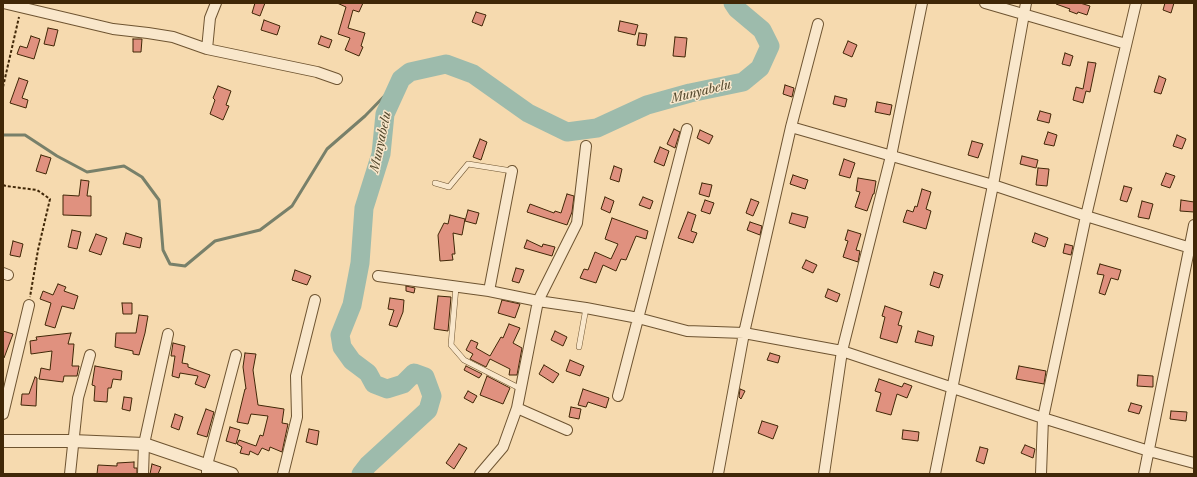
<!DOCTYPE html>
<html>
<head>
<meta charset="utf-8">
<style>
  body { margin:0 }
  #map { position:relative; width:1197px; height:477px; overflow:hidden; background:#f6daaf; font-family:"Libre Caslon Text",serif }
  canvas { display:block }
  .frame { position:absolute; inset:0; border:4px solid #402707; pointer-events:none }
</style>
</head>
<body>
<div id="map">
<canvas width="1197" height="477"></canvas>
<div class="frame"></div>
</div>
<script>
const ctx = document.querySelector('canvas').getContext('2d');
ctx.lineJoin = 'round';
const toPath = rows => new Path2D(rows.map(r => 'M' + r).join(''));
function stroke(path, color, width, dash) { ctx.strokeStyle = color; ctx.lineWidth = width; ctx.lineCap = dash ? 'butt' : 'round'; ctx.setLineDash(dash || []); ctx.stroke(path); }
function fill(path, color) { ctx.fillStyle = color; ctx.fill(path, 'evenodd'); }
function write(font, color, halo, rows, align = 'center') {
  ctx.font = font + ' "Libre Caslon Text",serif'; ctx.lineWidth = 3; ctx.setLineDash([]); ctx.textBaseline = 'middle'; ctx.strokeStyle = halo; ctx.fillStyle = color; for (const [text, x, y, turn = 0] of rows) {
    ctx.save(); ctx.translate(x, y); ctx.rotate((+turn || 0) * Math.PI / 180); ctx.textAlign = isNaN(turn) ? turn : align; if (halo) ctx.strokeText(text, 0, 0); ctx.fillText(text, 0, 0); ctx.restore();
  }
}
stroke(toPath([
  [3,135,25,135,57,156,87,172,124,166,142,177,159,200,163,250,170,264,185,266,215,241,260,230,292,206,327,149,365,116,401,79]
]), '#78806a', 3);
stroke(toPath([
  [361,474,368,465,428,410,432,396,425,377,414,373,403,384,387,389,374,384,368,373,352,361,342,347,340,335,352,305,360,263,364,208,381,154,385,114,401,79,410,72,446,64,473,74,528,113,567,132,597,128,647,105,690,93,743,82,760,68,770,46,762,30,737,9,733,3]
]), '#9dbbac', 19);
const building = toPath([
  [255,3,265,3,260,16,252,13,255,3],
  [337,3,363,3,359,12,353,10,348,28,365,33,361,46,363,47,359,56,345,50,350,38,338,34,346,7,337,3],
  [1057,3,1080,3,1090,6,1087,15,1078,12,1077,14,1069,11,1070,9,1056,4,1057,3],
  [1165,3,1174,3,1171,13,1163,10,1165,3],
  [476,12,486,15,482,26,472,22,476,12],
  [264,20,280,26,277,35,261,30,264,20],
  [620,21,638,25,635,35,618,31,620,21],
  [48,28,58,30,54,46,44,44,48,28],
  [639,33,647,34,645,46,637,45,639,33],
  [31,36,40,39,34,59,17,54,20,46,27,48,31,36],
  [321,36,332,40,329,48,318,44,321,36],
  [675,37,687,38,685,57,673,56,675,37],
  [133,39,142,39,141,52,133,52,133,39],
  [848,41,857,45,852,57,843,53,848,41],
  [1065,53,1073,56,1070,66,1062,64,1065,53],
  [1088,62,1096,63,1090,92,1086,91,1083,103,1073,100,1076,87,1083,89,1088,62],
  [1159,76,1166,79,1161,94,1154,92,1159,76],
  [19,78,28,81,22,98,28,100,26,108,10,103,19,78],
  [785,85,794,88,792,97,783,94,785,85],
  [218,86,231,91,226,105,229,106,223,120,210,114,215,100,213,98,218,86],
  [835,96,847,99,845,107,833,104,835,96],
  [877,102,892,105,890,115,875,112,877,102],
  [1040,111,1051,114,1049,123,1037,120,1040,111],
  [674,129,680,132,675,148,667,144,674,129],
  [700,130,713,136,709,144,697,138,700,130],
  [1048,132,1057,135,1054,146,1044,144,1048,132],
  [1177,135,1186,139,1182,149,1173,146,1177,135],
  [480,139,487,142,481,160,473,157,480,139],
  [972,141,983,144,978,158,968,155,972,141],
  [660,147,669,151,664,166,654,162,660,147],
  [41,155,51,158,46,174,36,171,41,155],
  [1022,156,1038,160,1036,168,1020,164,1022,156],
  [844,159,855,163,850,178,839,175,844,159],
  [614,166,622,169,619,182,610,179,614,166],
  [1038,168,1049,169,1047,186,1036,185,1038,168],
  [1166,173,1175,176,1170,188,1161,185,1166,173],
  [793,175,808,180,805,189,790,184,793,175],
  [858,178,876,181,874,194,873,194,867,211,855,207,860,192,856,191,858,178],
  [81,180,89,181,87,196,91,196,91,216,63,215,63,195,79,196,81,180],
  [702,183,712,185,709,197,699,194,702,183],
  [1124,186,1132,188,1127,202,1120,200,1124,186],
  [922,189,931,192,926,209,931,211,926,229,903,222,907,210,913,212,915,206,917,207,922,189],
  [567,194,574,196,572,212,567,225,527,212,530,204,554,213,555,211,561,213,567,194],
  [605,197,614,201,610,213,601,209,605,197],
  [643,197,653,201,650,209,639,205,643,197],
  [751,199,759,202,753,216,746,213,751,199],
  [705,200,714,203,710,214,701,211,705,200],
  [1181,200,1194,202,1194,212,1180,211,1181,200],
  [1142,201,1153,204,1149,219,1138,217,1142,201],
  [468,210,479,213,476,224,465,221,468,210],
  [688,212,696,215,691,231,697,233,693,243,678,238,688,212],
  [792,213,808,217,805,228,789,223,792,213],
  [450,215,465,219,462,235,453,233,455,254,452,254,453,260,440,261,438,235,444,223,448,224,450,215],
  [612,218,648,231,646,239,636,236,626,260,621,259,616,271,603,265,596,283,580,278,584,269,588,270,595,252,611,259,618,244,605,239,612,218],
  [750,222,762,226,760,235,747,230,750,222],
  [72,230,81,232,77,249,68,247,72,230],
  [848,230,861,234,856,250,860,251,858,262,843,257,848,241,845,240,848,230],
  [126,233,142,238,140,248,123,244,126,233],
  [1035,233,1048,238,1045,247,1032,242,1035,233],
  [96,234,107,238,101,255,89,251,96,234],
  [527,240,542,247,543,244,555,247,552,256,524,248,527,240],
  [13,241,23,244,20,257,10,255,13,241],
  [1065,244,1073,246,1071,255,1063,253,1065,244],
  [806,260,817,265,813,273,802,268,806,260],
  [1100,264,1121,270,1118,280,1111,278,1105,295,1099,293,1104,275,1097,274,1100,264],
  [516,268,524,270,519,283,512,281,516,268],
  [295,270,311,276,307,285,292,280,295,270],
  [934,272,943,275,939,288,930,285,934,272],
  [58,284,66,287,64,291,78,296,74,309,62,306,55,328,45,325,51,303,40,299,43,291,53,295,58,284],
  [406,286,415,288,414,293,406,291,406,286],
  [828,289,840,294,837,302,825,297,828,289],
  [438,296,451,297,448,331,434,329,438,296],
  [390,298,404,300,403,312,397,327,389,325,394,310,388,309,390,298],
  [502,300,520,304,515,318,498,313,502,300],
  [122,303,132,303,132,314,123,314,122,303],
  [885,306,902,312,898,325,902,326,897,343,880,338,885,317,882,316,885,306],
  [139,315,148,316,145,333,139,355,133,354,133,351,115,347,116,333,136,333,139,315],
  [509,324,520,328,513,343,522,348,517,375,509,375,510,369,490,359,486,367,470,359,473,354,466,350,471,340,478,343,476,348,490,356,501,337,503,338,509,324],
  [3,331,13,334,4,358,3,357,3,331],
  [555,331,567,337,563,346,551,340,555,331],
  [918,331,934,336,932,346,915,342,918,331],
  [71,333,68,344,74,344,72,366,79,366,77,376,64,376,63,382,39,379,41,368,50,370,52,351,31,354,30,341,37,340,36,337,71,333],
  [173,343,185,346,182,363,188,364,188,367,210,375,205,388,195,384,198,376,180,373,179,378,172,376,175,356,171,356,173,343],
  [245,353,256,354,253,370,258,405,284,409,282,423,288,424,282,452,270,447,269,451,262,448,258,455,250,451,249,455,240,453,242,447,237,444,239,440,256,446,260,435,263,436,268,416,251,414,248,424,237,422,245,389,246,389,243,367,245,353],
  [770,353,780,356,778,363,767,360,770,353],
  [570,360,584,366,580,376,566,371,570,360],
  [544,365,559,374,553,383,539,374,544,365],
  [95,366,122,371,121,380,113,379,111,388,108,388,107,402,94,401,95,386,92,385,95,366],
  [466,366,482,374,479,378,464,370,466,366],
  [1019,366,1046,371,1044,384,1016,379,1019,366],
  [1138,375,1153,376,1153,387,1137,386,1138,375],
  [487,376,510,388,503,404,480,395,487,376],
  [35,377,37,378,36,406,21,405,22,394,29,394,35,377],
  [879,379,902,387,904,383,912,386,907,398,897,394,891,415,876,411,881,393,875,391,879,379],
  [583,389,609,398,606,408,588,402,586,407,578,405,583,389],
  [740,389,745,391,741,399,739,397,740,389],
  [468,391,477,396,473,403,464,398,468,391],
  [124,397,132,398,130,411,122,409,124,397],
  [1131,403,1142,406,1139,414,1128,411,1131,403],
  [571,407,581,409,579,419,569,417,571,407],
  [206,409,214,412,207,437,197,434,206,409],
  [1171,411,1187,412,1186,421,1170,419,1171,411],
  [175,414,183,417,179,430,171,427,175,414],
  [762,421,778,426,773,439,758,433,762,421],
  [230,427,240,430,236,444,226,441,230,427],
  [309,429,319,431,317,445,306,442,309,429],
  [903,430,919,432,918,441,902,439,903,430],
  [459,444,467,448,454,469,446,463,459,444],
  [1025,445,1035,449,1033,458,1021,453,1025,445],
  [980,447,988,449,984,464,976,461,980,447],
  [134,462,134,468,137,468,137,474,97,474,98,465,117,466,117,463,134,462],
  [152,464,161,467,158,474,150,474,152,464]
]);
fill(building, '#e0917f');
stroke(building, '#402707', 1);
const service = toPath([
  [435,183,449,187,468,164,512,171],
  [456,287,451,345,464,360,521,389],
  [579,347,586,308]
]);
const minor = toPath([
  [3,3,113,29,148,33,173,37,207,49,317,72,337,79],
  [985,3,1126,44],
  [207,49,210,18,216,3],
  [791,127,993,185,1086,216,1194,249],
  [3,273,8,275],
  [378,276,489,291,538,301,586,308,638,318,687,331,744,333,842,351,1043,418,1149,451,1194,463],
  [489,291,512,171],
  [618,396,687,129],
  [517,408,567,430],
  [3,414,29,305],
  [70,474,78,398,90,355],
  [143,474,144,444,168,334],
  [207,474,207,465,236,355],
  [283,474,297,417,296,376,315,300],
  [480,474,503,447,517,408,538,301,577,223,586,146],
  [718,474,744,333,791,127,818,24],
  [824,474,842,351,891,156,922,3],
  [935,474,993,185,1026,3],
  [1041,474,1043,418,1086,216,1136,3],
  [1144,474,1194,225]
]);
const tertiary = toPath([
  [3,441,72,441,144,444,232,474]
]);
stroke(service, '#6e5431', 6);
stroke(minor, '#6e5431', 12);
stroke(tertiary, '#6e5431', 14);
stroke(toPath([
  [3,87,19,17],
  [3,185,6,186,37,190,50,199,38,250,30,297]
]), '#402707', 2, [3, 2]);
stroke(service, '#f9e7cb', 5);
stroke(minor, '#f9e7cb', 10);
stroke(tertiary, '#f9e7cb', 12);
write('italic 12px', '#574c30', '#f9e7cb', [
  ["Munyabelu",701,92,-14],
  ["Munyabelu",381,142,-78]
]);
</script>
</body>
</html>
